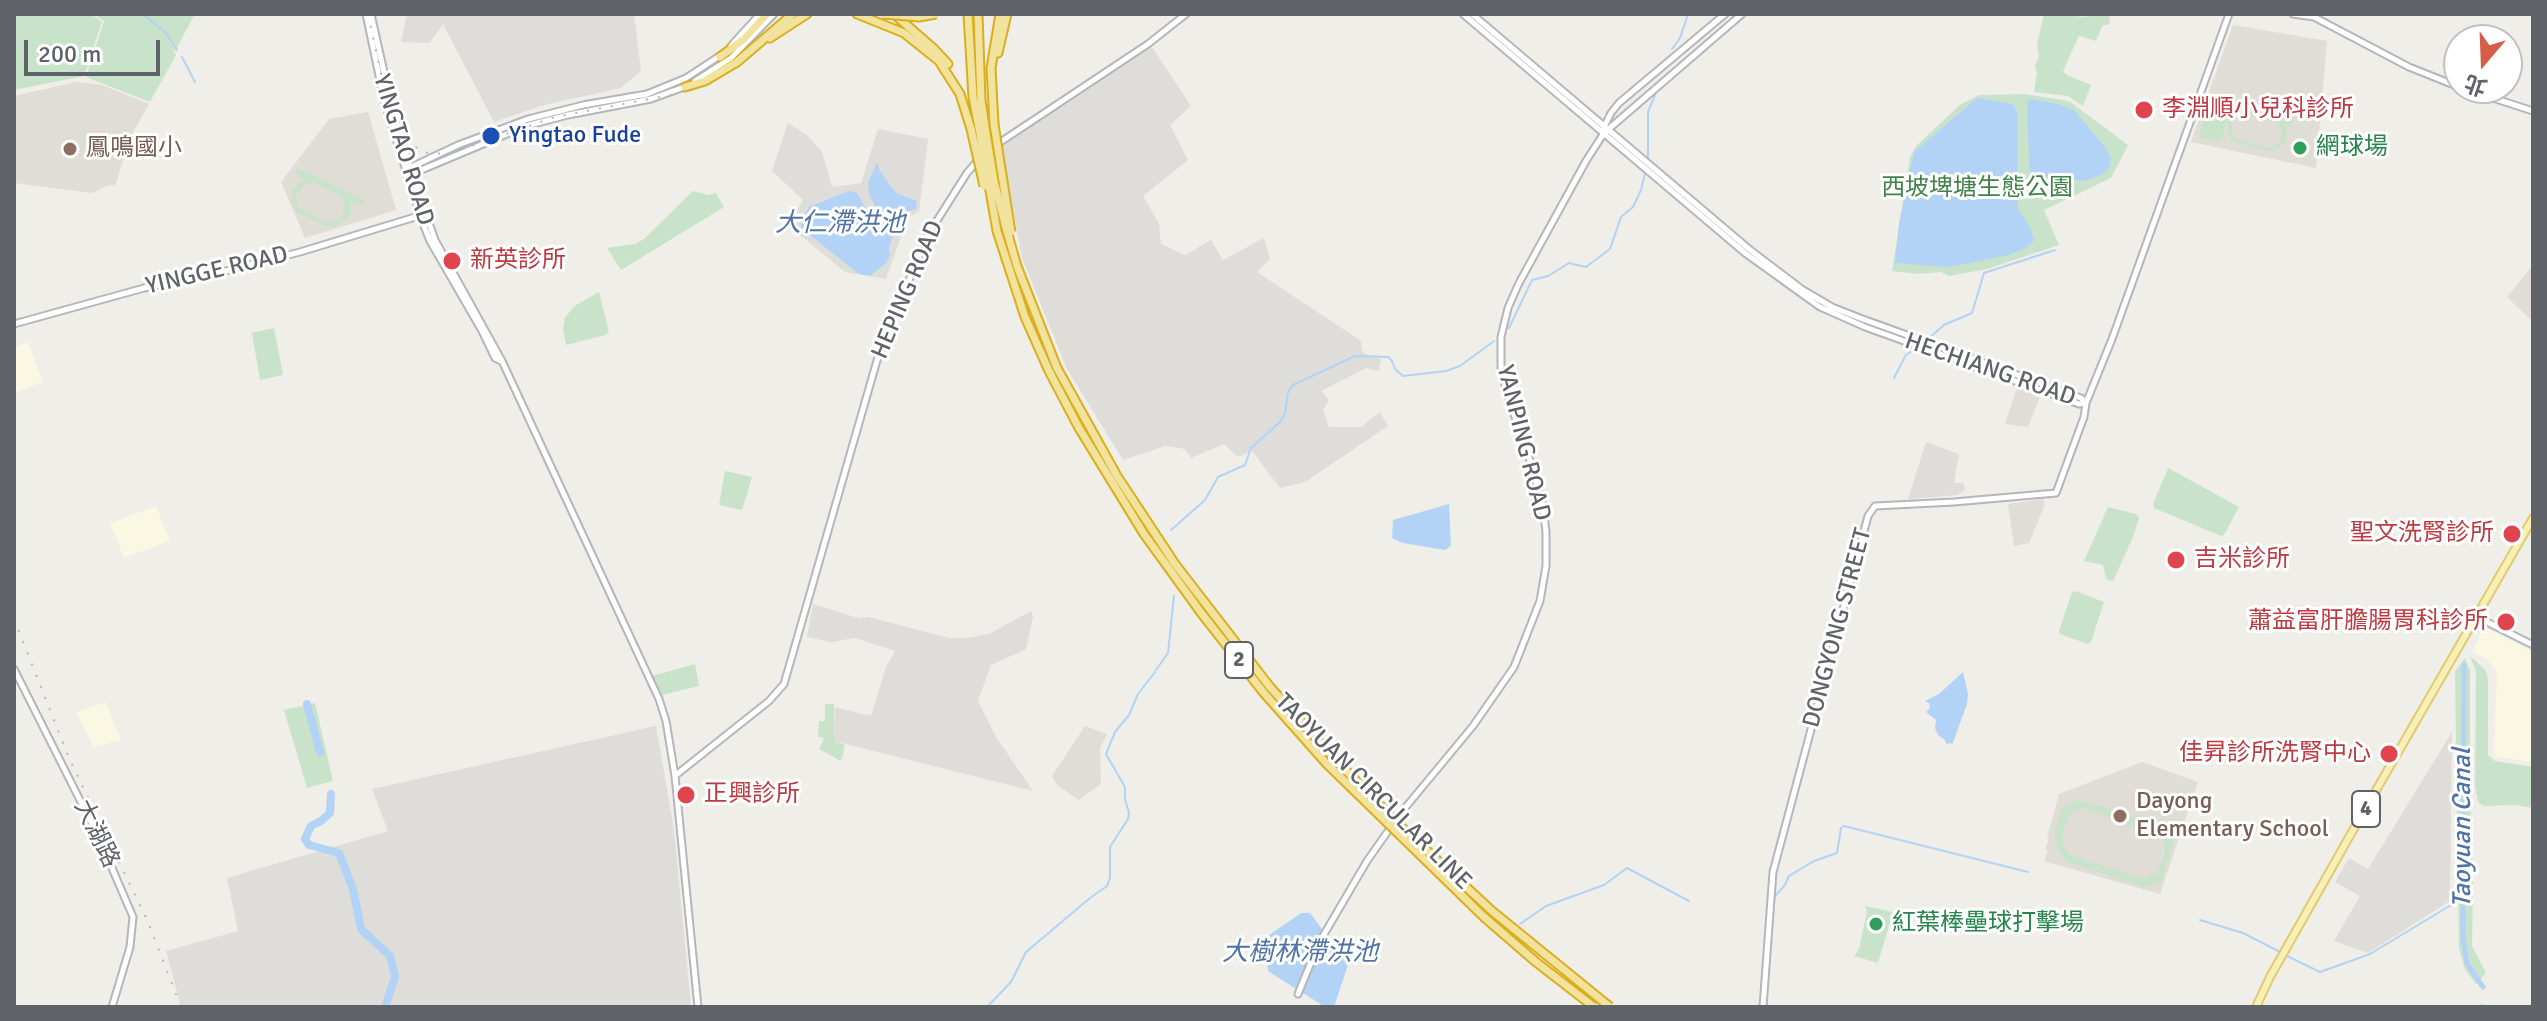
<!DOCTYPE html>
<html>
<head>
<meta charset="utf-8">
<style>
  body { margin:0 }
  #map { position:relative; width:2547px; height:1021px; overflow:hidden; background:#efeee8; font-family:Signika,"Noto Sans TC",sans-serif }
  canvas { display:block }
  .frame { position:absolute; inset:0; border:16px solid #5f6266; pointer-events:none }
  .north { position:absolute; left:2443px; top:24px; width:80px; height:80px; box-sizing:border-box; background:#fff; border:2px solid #bfc0c2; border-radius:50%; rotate:199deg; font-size:22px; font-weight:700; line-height:32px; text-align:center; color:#5f6266 }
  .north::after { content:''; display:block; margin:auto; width:28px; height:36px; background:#d55e48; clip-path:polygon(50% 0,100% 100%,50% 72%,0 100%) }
  .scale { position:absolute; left:24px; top:40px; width:136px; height:36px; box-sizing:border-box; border:4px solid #5f6266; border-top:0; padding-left:10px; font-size:24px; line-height:28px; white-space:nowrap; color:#5f6266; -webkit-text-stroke:6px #fff; paint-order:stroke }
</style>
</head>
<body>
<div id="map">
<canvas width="2547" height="1021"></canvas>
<div class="frame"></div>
<div class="north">北</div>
<div class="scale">200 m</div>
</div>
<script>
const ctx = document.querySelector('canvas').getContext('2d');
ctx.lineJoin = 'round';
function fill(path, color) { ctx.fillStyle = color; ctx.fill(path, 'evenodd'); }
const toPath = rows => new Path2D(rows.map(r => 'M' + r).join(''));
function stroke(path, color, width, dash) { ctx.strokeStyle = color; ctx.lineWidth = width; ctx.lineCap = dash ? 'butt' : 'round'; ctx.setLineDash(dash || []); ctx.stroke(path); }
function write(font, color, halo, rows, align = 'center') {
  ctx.font = font + ' Signika,"Noto Sans TC",sans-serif'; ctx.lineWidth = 6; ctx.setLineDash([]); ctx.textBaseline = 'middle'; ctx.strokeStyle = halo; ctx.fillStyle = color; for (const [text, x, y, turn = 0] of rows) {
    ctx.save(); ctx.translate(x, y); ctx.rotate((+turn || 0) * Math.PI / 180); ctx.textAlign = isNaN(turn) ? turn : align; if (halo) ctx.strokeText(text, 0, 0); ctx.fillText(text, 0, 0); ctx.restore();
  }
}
fill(toPath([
  [28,342,43,382,14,393,14,347],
  [156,506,170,541,124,558,110,523],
  [2484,627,2533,652,2533,762,2497,757,2494,753,2497,674,2488,660,2472,652],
  [106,702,121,740,94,747,76,712]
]), '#faf7e2');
fill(toPath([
  [407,14,634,14,641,71,621,88,544,105,494,122,443,24,430,43,401,42],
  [1150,44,1191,106,1170,125,1188,160,1143,196,1159,224,1161,244,1185,255,1211,240,1223,260,1264,238,1270,259,1257,272,1361,341,1363,353,1381,359,1379,371,1366,368,1321,391,1329,400,1323,410,1329,427,1361,427,1380,412,1388,426,1305,482,1280,488,1252,451,1238,457,1224,444,1191,458,1185,449,1165,446,1123,460,1067,369,1022,258,1001,145],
  [788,123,807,135,822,152,832,187,861,183,878,129,928,139,919,212,908,217,886,279,845,272,800,235,793,218,803,200,772,171],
  [1926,442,1959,454,1954,483,1963,483,1965,490,1958,495,1908,499],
  [813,604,858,618,869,617,949,638,967,638,989,634,1031,611,1033,617,1026,649,991,665,978,701,996,737,1033,791,834,741,835,707,871,716,886,667,895,651,855,638,831,642,807,637],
  [656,726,674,830,691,1007,181,1007,166,951,238,931,227,878,388,831,372,789],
  [2452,732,2450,901,2368,953,2334,941,2360,896,2335,882,2349,858,2368,869]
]), '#deddda');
fill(toPath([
  [2233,25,2327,41,2316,168,2191,142],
  [76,82,102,85,149,104,131,136,115,186,109,185,92,193,14,183,14,96],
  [368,112,396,210,305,238,281,182,329,119],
  [2533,265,2533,322,2507,297],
  [2018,385,2041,394,2028,427,2005,424],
  [2043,499,2045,504,2029,543,2014,546,2008,504],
  [1085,726,1107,734,1100,748,1101,784,1079,800,1057,785,1052,776],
  [2142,762,2198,782,2160,894,2044,861,2048,851,2045,849,2049,839,2047,837,2059,794]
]), '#dfddd6');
fill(toPath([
  [14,14,91,14,102,22,84,76,14,90],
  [93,14,195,14,175,51,172,48,176,55,150,102,86,77,104,21],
  [2044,14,2065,14,2081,17,2109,14,2110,24,2102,26,2096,41,2079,36,2063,71,2067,75,2091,85,2083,106,2068,96,2034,92,2037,73,2035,66,2039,57,2037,45],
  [2024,94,2069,101,2128,145,2111,178,2044,210,2059,245,1987,269,1949,276,1941,272,1919,274,1892,271,1910,157,1916,146,1961,104,1979,95],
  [2217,103,2293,120,2292,125,2284,124,2287,134,2285,143,2273,152,2233,142,2228,133,2227,123,2235,112,2230,111,2220,142,2200,137,2205,106,2219,109,2216,107],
  [2246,115,2278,123,2282,132,2280,142,2269,148,2238,140,2232,134,2232,123,2237,117],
  [297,168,364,200,361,206,350,201,351,214,346,219,334,227,325,226,296,211,293,205,292,192,298,183,305,180,295,173],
  [314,183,344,199,345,211,338,220,327,223,299,208,295,198,298,192,305,185],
  [693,191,709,195,716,193,724,207,621,270,607,248,635,244,644,239],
  [599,292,609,332,606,335,566,345,563,329,565,317,576,305],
  [274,328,283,375,260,380,252,333],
  [2168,468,2239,507,2224,535,2221,536,2154,508,2153,504],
  [725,471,752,477,742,510,719,505],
  [2108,507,2136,514,2139,518,2133,537,2113,581,2106,579,2103,565,2084,561],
  [2075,591,2104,602,2091,642,2088,644,2060,634,2059,631,2072,592],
  [2470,656,2486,671,2488,680,2488,755,2495,761,2533,767,2533,808,2516,805,2483,806,2478,802,2475,786,2476,671],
  [2465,658,2470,671,2470,796,2473,879,2472,946,2486,973,2476,984,2465,969,2459,948,2455,671],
  [695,664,699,686,662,695,652,676],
  [315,703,333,781,307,788,284,710],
  [825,704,834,704,834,741,845,745,841,761,819,749,824,738,818,737,819,721,825,721],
  [2076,801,2088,802,2177,831,2161,882,2146,887,2138,885,2070,863,2062,857,2055,844,2055,830,2063,807],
  [2083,808,2162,837,2165,854,2157,873,2140,878,2070,855,2063,845,2063,829,2071,813],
  [1865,906,1893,912,1878,963,1854,956,1859,949,1867,912]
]), '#c8e3ca');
fill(toPath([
  [1977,98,2013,104,2017,112,2018,209,2031,229,2034,240,2028,247,2008,255,1965,264,1947,267,1895,263,1899,223,1914,152],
  [2030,99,2058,104,2074,110,2107,150,2111,159,2109,168,2101,175,2084,181,2057,177,2030,183,2027,103],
  [877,163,880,171,896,193,917,201,916,209,895,216,877,210,869,194,868,182],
  [849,191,857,193,872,219,897,223,889,248,890,256,886,263,870,276,859,274,801,228,801,221,809,207],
  [1449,504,1451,546,1445,550,1403,543,1392,538,1393,520],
  [1963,672,1968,694,1967,704,1952,745,1951,743,1946,744,1945,740,1938,735,1935,728,1936,720,1926,712,1930,708,1929,703,1925,701,1939,694],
  [1301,913,1310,913,1328,937,1352,953,1334,1007,1325,1007,1268,971,1265,938]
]), '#b2d3f5');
stroke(toPath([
  [143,14,166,33,177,50],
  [1672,49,1680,38,1688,14],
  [182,57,195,82],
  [1648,157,1648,112,1655,95],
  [1509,328,1532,280,1548,276,1569,263,1586,267,1610,249,1621,217,1633,207,1641,190,1645,173],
  [1929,338,1944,325,1972,313,1984,273,2055,250],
  [1894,378,1906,355,1912,351],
  [1171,530,1205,500,1218,477,1245,465,1251,448,1280,422,1285,413,1288,392,1293,385,1355,356,1388,357,1392,361,1395,369,1403,376,1446,371,1460,366,1494,341],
  [1156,670,1168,653,1174,596],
  [1776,895,1785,885,1789,876,1814,861,1837,853,1841,828,1844,826,2028,872],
  [2461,899,2463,898],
  [2200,920,2243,933,2280,952],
  [1520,924,1546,906,1604,885,1627,868,1689,901],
  [2287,956,2320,972,2370,954,2456,902],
  [987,1007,1011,982,1026,952,1090,898,1107,886,1110,878,1110,847,1128,819,1129,813,1125,799,1125,787,1106,754,1115,732,1129,715,1138,694,1155,672],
  [2481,1007,2481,1005]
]), '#b2d3f5', 2);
stroke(toPath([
  [2464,665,2463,936,2467,964,2483,987]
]), '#b2d3f5', 5);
stroke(toPath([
  [307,704,320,752],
  [331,794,330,813,321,821,311,826,305,839,309,845,339,853,353,889,361,929,390,956,395,977,385,1007]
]), '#b2d3f5', 8);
const secondary = toPath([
  [366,14,385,104,422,221,430,241,482,331,495,358,501,361],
  [371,14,391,103,410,168,435,240,502,361,659,699,666,721,675,776,698,1007],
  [1463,14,1745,253,1820,307,1865,327,2079,404,2086,403],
  [1472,14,1749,249,1803,290,1832,307,1860,318,2081,398,2085,402],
  [2293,14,2314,17,2409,67,2459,87],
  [731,46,760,14],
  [695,81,731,58,774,14],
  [2462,88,2533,111],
  [1604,127,1611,113,1619,103,1725,14],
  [996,145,1148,44,1186,14],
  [405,170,458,145,528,119,583,105,647,94,686,78,721,55],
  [407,176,526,126,568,115,651,99,687,86],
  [14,324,144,288,210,275,300,252,425,214],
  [2479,612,2487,622,2533,645],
  [14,669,100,840,133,917,130,947,112,1007],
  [676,775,769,701,784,684,878,357,926,238,967,173,979,159],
  [1298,994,1319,943,1367,861,1400,814,1473,726,1514,667,1540,601,1546,566,1546,532,1543,506,1526,447,1508,398,1501,368,1501,337,1508,308,1519,283,1586,161,1604,133,1742,14],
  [1763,1007,1773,872,1868,516,1875,506,1954,502,2056,493,2084,417,2086,403,2112,339,2229,14]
]);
const primary = toPath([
  [2256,1007,2270,977,2348,839,2533,518]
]);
const highway = toPath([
  [857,14,904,33,939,61,960,94,971,129],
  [894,14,934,49,948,64],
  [968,14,973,97,979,128],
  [978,14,981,100,985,127],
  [770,38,807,14],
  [998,53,1007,14],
  [720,57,744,39,767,14],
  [685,87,705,81,737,62,793,14],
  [994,124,991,68,1000,14]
]);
stroke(secondary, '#b4b6ba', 9);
stroke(primary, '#e1ca6f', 10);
stroke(highway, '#dbae1c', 11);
stroke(secondary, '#fff', 5);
stroke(primary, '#f6f0b7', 6);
stroke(highway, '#f1e29e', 7);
stroke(toPath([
  [368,14,387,102,393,117,407,140,418,149,428,153,448,154,555,117,676,94],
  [14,619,69,758,148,922,181,1007]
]), '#b5b6b6', 2, [2, 10]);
const highwayBridge = toPath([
  [883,14,919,17,936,14],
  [994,124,1011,232],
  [985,127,994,181,1006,228,1017,266,1057,368,1117,476,1175,564,1270,687,1334,758,1396,822,1492,911,1610,1007],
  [979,128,997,231,1025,317,1049,371,1079,428,1144,534,1202,614,1264,693,1326,763,1484,917,1536,962,1594,1007],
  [971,129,984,186]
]);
stroke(highwayBridge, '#dbae1c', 11, []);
stroke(highwayBridge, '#f1e29e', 7);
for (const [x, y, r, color] of [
  [2144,110,10,"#e0444e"],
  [491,136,10,"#1a4fb4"],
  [2300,148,8,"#2e9e5b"],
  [70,149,8,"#8d6e63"],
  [452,261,10,"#e0444e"],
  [2512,534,10,"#e0444e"],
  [2176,560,10,"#e0444e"],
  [2506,622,10,"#e0444e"],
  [2389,754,10,"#e0444e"],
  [686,795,10,"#e0444e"],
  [2120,816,8,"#8d6e63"],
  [1876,924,8,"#2e9e5b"]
]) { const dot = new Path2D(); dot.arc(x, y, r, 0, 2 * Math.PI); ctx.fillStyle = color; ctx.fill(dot); stroke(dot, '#fff', 3); }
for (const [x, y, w] of [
  [1239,660,28],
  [2366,809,28]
]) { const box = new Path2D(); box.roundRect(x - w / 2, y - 18, w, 36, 6); ctx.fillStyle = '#fff'; ctx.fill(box); stroke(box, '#5f6266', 2); }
write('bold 22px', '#5f6266', null, [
  ["2",1239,660],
  ["4",2366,809]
]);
write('24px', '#be3a42', '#fff', [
  ["李淵順小兒科診所",2162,110],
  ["新英診所",470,261],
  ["聖文洗腎診所",2494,534,"right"],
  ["吉米診所",2194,560],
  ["蕭益富肝膽腸胃科診所",2488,622,"right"],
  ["佳昇診所洗腎中心",2371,754,"right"],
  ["正興診所",704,795]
], 'left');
write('24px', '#164399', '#fff', [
  ["Yingtao Fude",509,136]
], 'left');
write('24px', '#27864d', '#fff', [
  ["網球場",2316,148],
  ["紅葉棒壘球打擊場",1892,924]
], 'left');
write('24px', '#785e54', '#fff', [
  ["鳳鳴國小",86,149],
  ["Dayong",2136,802],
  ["Elementary School",2136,830]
], 'left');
write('24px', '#5f6266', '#fff', [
  ["YINGTAO ROAD",403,150,73],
  ["YINGGE ROAD",217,271,-13],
  ["HEPING ROAD",908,290,-67],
  ["HECHIANG ROAD",1990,370,19],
  ["YANPING ROAD",1523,443,76],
  ["DONGYONG STREET",1838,628,-75],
  ["TAOYUAN CIRCULAR LINE",1373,792,45],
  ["大湖路",96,834,64]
]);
write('24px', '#418349', '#fff', [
  ["西坡埤塘生態公園",1977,189]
]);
write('italic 26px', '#5073a6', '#fff', [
  ["大仁滯洪池",840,224],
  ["Taoyuan Canal",2463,828,-90],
  ["大樹林滯洪池",1300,953]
]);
</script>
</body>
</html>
